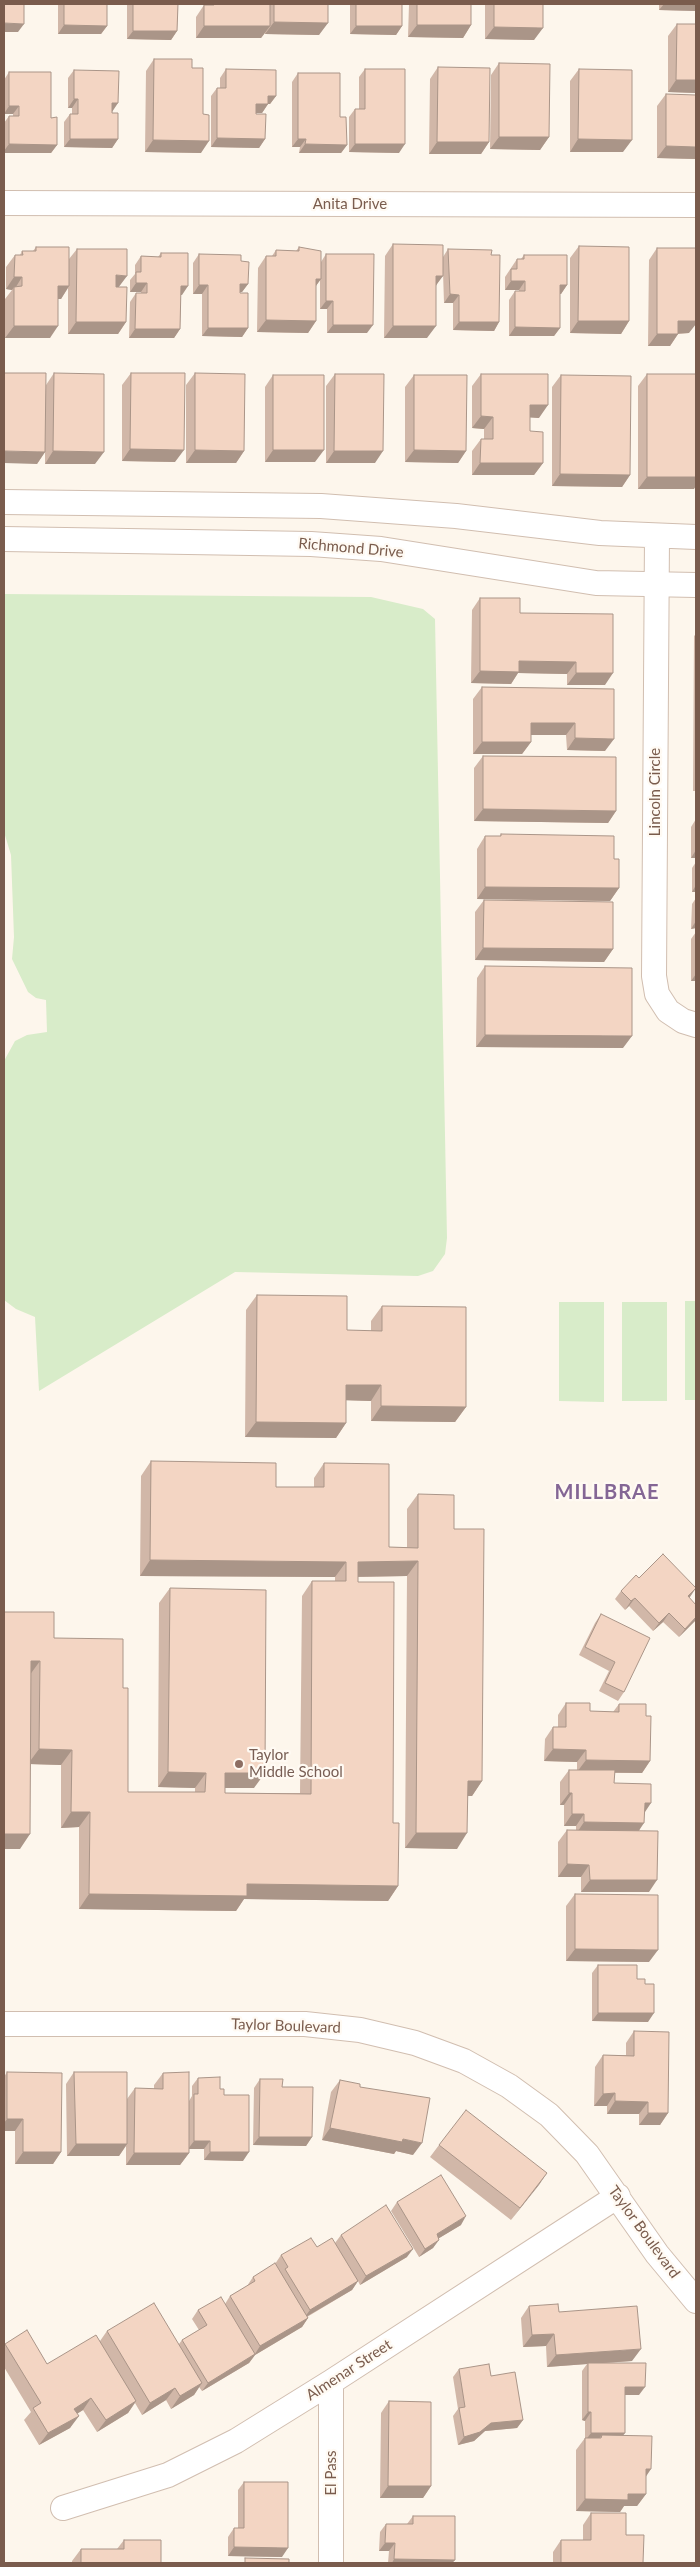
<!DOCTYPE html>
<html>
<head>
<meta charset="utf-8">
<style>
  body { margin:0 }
  #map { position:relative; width:700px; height:2567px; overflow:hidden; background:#fdf6ec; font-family:Lato,sans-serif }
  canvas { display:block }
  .frame { position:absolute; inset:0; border:5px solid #7a5c4d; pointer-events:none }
</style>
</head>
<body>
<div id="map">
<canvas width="700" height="2567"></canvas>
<div class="frame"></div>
</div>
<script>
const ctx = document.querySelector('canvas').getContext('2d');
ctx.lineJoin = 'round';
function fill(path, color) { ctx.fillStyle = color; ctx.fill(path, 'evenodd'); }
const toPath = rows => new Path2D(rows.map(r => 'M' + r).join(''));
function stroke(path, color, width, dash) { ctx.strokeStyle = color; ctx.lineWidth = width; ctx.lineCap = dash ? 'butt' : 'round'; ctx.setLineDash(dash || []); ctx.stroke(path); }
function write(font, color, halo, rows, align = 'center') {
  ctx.font = font + ' Lato,sans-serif'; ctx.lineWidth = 4.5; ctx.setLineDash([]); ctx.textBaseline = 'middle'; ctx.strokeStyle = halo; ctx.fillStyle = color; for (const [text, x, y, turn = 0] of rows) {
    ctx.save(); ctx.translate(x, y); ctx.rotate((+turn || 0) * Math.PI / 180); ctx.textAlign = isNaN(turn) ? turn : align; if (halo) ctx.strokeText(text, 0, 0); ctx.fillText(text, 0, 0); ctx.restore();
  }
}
fill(toPath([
  [4,594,371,597,423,609,435,619,447,1238,445,1254,433,1271,418,1276,235,1272,39,1391,35,1317,16,1309,4,1300,4,1061,15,1041,27,1035,47,1032,46,1000,36,998,28,992,12,959,14,937,11,855,4,832],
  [685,1301,696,1301,696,1400,685,1400],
  [559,1302,604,1302,604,1402,559,1401],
  [622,1302,667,1302,667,1401,622,1401]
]), '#d8ecc9');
const minor = toPath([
  [4,203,696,205],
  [4,502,321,506,456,516,600,533,696,537],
  [657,537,654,976,657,994,668,1011,683,1021,696,1025],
  [4,539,311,544,381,549,596,583,696,585],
  [4,2024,305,2024,360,2030,415,2043,464,2061,509,2086,549,2115,587,2154,657,2254,696,2301],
  [63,2508,168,2475,236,2441,331,2382,618,2196],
  [331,2563,331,2382]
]);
stroke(minor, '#d1beb0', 26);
stroke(minor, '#fff', 24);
fill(toPath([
  [58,4,107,4,107,26,101,34,58,34],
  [127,4,178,4,177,31,171,40,127,39],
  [207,4,328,4,319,35,265,34,265,33,261,38,196,38,196,17,204,5,206,5],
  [350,4,402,4,402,26,396,35,350,34],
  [409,4,471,4,471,25,463,38,408,37],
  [485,4,543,4,534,40,485,39],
  [659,4,696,4,696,11,659,10],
  [677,24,696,93,668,92,668,36],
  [154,59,192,68,201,153,145,152,146,71],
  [499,63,549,137,540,150,490,149,491,75],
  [438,67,489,142,481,154,429,154,430,79],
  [226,69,276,96,270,104,268,104,262,113,256,113,265,139,259,148,211,147,211,96,217,88,220,88,220,78],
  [365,69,399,153,349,152,349,117,355,109,359,109,359,77],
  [579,69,623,152,570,152,570,81],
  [74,70,112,112,118,139,112,148,64,147,64,122,70,114,72,114,72,108,68,108,68,78],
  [9,72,51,118,57,145,51,153,4,153,4,123,9,116,13,116,13,114,4,114,4,80],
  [298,73,340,117,347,145,341,153,299,153,300,147,292,147,292,82],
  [666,94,696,159,657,158,657,106],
  [393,244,443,257,448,249,491,255,499,322,494,331,453,330,453,303,444,303,443,272,436,286,427,338,384,338,385,256],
  [579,246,629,321,621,334,570,333,570,258],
  [36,247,69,259,77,249,119,287,126,322,118,334,68,334,68,288,61,299,58,299,50,338,5,338,5,299,12,290,6,289,6,267,15,255,20,255,22,251,33,251],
  [299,247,321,262,326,254,367,333,327,333,327,309,320,309,320,280,316,286,316,321,308,333,257,332,258,268,266,256,272,256,276,250,296,251],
  [657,248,689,333,678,334,670,346,648,346,649,260],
  [161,253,182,295,181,295,180,329,174,338,129,338,130,302,136,293,141,293,141,292,130,292,130,280,135,274,135,265,141,256,158,257],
  [199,254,241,261,248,284,242,292,240,292,248,328,242,337,202,336,202,294,193,294,193,263],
  [524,255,567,285,561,294,560,294,560,328,554,336,509,336,509,300,515,291,519,291,519,290,505,290,505,277,517,259,521,259],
  [54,373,95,464,45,464,45,452,37,464,46,385],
  [131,373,175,462,122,461,122,385],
  [195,373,244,451,236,463,186,463,186,385],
  [335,374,375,463,326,463,326,386],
  [481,374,539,418,530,417,530,431,543,463,534,475,472,475,472,451,481,439,484,439,484,429,472,428,472,386],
  [647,374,694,489,638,489,638,386],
  [273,375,315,462,265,462,265,387],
  [414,375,466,451,458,463,405,462,405,387],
  [561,375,630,475,622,487,552,486,552,387],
  [480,598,520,613,605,685,567,685,567,674,518,673,511,684,471,683,472,610],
  [696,634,696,791,693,791,694,636],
  [482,687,614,689,605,751,567,750,566,735,531,735,531,742,522,754,473,754,473,699],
  [483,756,616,811,608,823,474,821,474,768],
  [696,819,696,858,691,858,691,827],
  [501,834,614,859,619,888,610,901,477,899,477,849,485,836,500,836],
  [696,862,696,892,692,892,692,868],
  [696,898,696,928,691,929,692,904],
  [484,900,613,949,604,962,475,960,475,912],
  [696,932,696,981,691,981,691,939],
  [485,966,623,1048,476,1047,477,978],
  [257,1295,347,1330,371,1331,371,1321,382,1306,466,1407,455,1422,371,1421,371,1401,346,1400,346,1423,336,1438,245,1437,246,1310],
  [151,1461,276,1487,314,1487,314,1478,324,1463,389,1547,407,1547,407,1509,418,1494,454,1529,482,1781,472,1796,468,1796,457,1849,405,1848,407,1576,358,1577,358,1582,393,1823,398,1886,388,1901,244,1899,236,1911,79,1909,79,1827,61,1828,61,1765,31,1764,20,1849,4,1612,54,1638,123,1688,128,1792,195,1792,195,1788,158,1787,159,1603,170,1588,254,1788,225,1788,225,1793,300,1793,302,1596,312,1581,335,1581,335,1577,140,1576,141,1476],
  [639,1578,690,1597,689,1598,696,1605,696,1620,679,1637,663,1622,653,1631,629,1606,625,1610,615,1599,621,1591],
  [601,1614,624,1692,618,1701,599,1691,609,1671,579,1655,595,1623],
  [566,1703,590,1711,613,1712,619,1704,646,1716,650,1761,642,1773,615,1773,614,1783,644,1813,639,1831,649,1892,581,1892,581,1877,558,1877,558,1842,567,1830,576,1830,576,1826,564,1826,564,1805,560,1805,560,1782,569,1770,577,1770,577,1762,544,1761,545,1739,553,1727,558,1727,558,1715],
  [575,1894,649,1962,566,1961,566,1906],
  [598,1965,637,1979,645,1984,648,2022,592,2021,592,1973],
  [634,2031,668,2113,660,2125,639,2125,639,2114,607,2114,607,2106,594,2106,595,2067,603,2055,626,2055,626,2043],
  [7,2072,61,2152,53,2164,15,2164,15,2131,4,2131,4,2077],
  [74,2072,127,2099,135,2088,154,2089,154,2085,163,2073,189,2101,192,2096,192,2086,198,2078,220,2089,224,2095,243,2161,204,2160,204,2149,189,2149,189,2153,180,2165,126,2165,126,2146,119,2156,67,2156,66,2084],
  [260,2079,312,2137,306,2146,253,2145,254,2088],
  [340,2080,360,2087,413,2155,396,2151,394,2154,322,2140,331,2092],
  [439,2145,547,2173,511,2220,430,2157],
  [397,2202,461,2225,439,2238,433,2248,419,2257,391,2211],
  [341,2235,407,2257,360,2285,358,2281,352,2290,307,2317,308,2318,302,2327,255,2355,249,2363,202,2391,199,2387,194,2395,171,2409,166,2400,142,2415,135,2403,128,2413,97,2432,83,2410,77,2414,70,2428,39,2445,24,2420,31,2412,4,2367,4,2346,5,2344,47,2364,100,2341,107,2331,179,2344,182,2340,199,2330,192,2319,198,2310,225,2304,230,2296,247,2286,253,2277,275,2264,281,2255,335,2243],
  [529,2306,559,2312,632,2361,606,2363,639,2395,625,2395,623,2435,646,2477,646,2494,637,2506,624,2506,620,2512,576,2511,576,2450,585,2438,585,2421,582,2420,582,2371,587,2364,547,2367,546,2346,523,2347,521,2318],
  [459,2369,491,2376,523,2420,517,2428,485,2431,474,2441,458,2445,453,2416,458,2409,453,2377],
  [389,2401,431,2486,423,2498,380,2498,381,2413],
  [244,2482,282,2557,228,2556,228,2537,234,2528,238,2528,238,2490],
  [591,2513,626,2535,643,2563,553,2563,553,2552,561,2540,583,2540,583,2525],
  [413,2516,455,2560,452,2563,388,2563,389,2551,379,2551,380,2532,386,2524,407,2524],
  [124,2540,161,2563,72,2563,72,2561,81,2549,117,2549]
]), '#d1b7a8');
fill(toPath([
  [664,4,696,4,696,11,659,10],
  [274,22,328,23,319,35,265,34],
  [4,23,24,24,18,32,4,32],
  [64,25,107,26,101,34,58,34],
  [417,25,471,25,463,38,408,37],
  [204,26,270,26,261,38,196,38],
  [356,26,402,26,396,35,350,34],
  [494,27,543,28,534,40,485,39],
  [133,31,177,31,171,40,127,39],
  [676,80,696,80,696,93,668,92],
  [268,96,276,96,270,104,262,104],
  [74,99,78,99,72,108,68,108],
  [112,103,118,103,112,112,106,112],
  [256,104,268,104,262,113,250,113],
  [9,106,19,106,13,114,4,114],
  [499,137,549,137,540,150,490,149],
  [217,138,265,139,259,148,211,147],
  [70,139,118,139,112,148,64,147],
  [298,139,306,139,300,147,292,147],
  [578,139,632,140,623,152,570,152],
  [153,140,209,141,201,153,145,152],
  [437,142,489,142,481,154,429,154],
  [9,144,57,145,51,153,4,153,4,151],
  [305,144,347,145,341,153,299,153],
  [355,144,405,144,399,153,349,152],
  [666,146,696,147,696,159,657,158],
  [116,275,127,276,118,288,108,287],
  [436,276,443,276,434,288],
  [14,277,22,277,14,290,14,287,12,290,6,289],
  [316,279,321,279,312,291],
  [511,281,525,281,519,290,505,290],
  [136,283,147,283,141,292,130,292],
  [240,284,248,284,242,292,234,292],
  [199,285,208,285,202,294,193,294],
  [560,285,567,285,561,294,554,293],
  [58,286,69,286,61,299,50,299],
  [181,286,188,286,182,295,175,295],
  [450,294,459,295,453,303,444,303],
  [326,301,333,301,327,309,320,309],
  [266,320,316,321,308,333,257,332],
  [578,321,629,321,621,334,570,333],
  [678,321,696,321,696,324,689,333,670,334],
  [76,322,126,322,118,334,68,334],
  [459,322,499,322,494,331,453,330],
  [333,325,373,325,367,333,327,333],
  [14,326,58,326,50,338,5,338],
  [393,326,436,326,427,338,384,338],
  [515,327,560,328,554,336,509,336],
  [208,328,248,328,242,337,202,336],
  [135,329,180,329,174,338,129,338],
  [657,334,678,334,670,346,648,346],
  [530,405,548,405,539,418,521,417],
  [481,416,493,417,484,429,472,428],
  [130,449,184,450,175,462,122,461],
  [195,450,244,451,236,463,186,463],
  [273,450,324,450,315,462,265,462],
  [414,450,466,451,458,463,405,462],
  [4,451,45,452,37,464,4,463],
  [53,451,104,452,95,464,45,464],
  [334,451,383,451,375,463,326,463],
  [480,463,543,463,534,475,472,475],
  [560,474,630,475,622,487,552,486],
  [647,477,696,477,696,486,694,489,638,489],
  [519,661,576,662,567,674,518,673,511,684,471,683,480,671],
  [576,673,613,673,605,685,567,685],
  [531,723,575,723,566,735,523,735],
  [575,738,614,739,605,751,567,750],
  [482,742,531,742,522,754,473,754],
  [483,809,616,811,608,823,474,821],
  [696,850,696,858,691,858],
  [696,885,696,892,692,892],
  [485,887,619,888,610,901,477,899],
  [696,921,696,928,691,929],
  [483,948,613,949,604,962,475,960],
  [696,974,696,981,691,981],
  [485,1035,632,1036,623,1048,476,1047],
  [346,1385,381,1385,371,1401,336,1400],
  [381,1406,466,1407,455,1422,371,1421],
  [256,1422,346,1423,336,1438,245,1437],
  [150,1560,346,1562,335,1577,140,1576],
  [418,1561,407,1576,347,1577,358,1562],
  [696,1588,690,1597,682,1605,688,1596],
  [635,1598,629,1606,625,1610,631,1601],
  [669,1613,663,1622,653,1631,659,1623],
  [696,1617,696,1620,679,1637,685,1629],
  [31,1661,40,1661,29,1676],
  [39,1749,72,1750,61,1765,28,1764],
  [553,1749,586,1750,577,1762,544,1761],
  [586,1760,650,1761,642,1773,577,1772],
  [168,1772,206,1773,195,1788,158,1787],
  [225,1773,265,1773,254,1788,214,1788],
  [468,1781,482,1781,472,1796,457,1796],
  [569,1793,572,1793,564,1805,560,1805],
  [645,1803,651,1803,643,1815],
  [71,1812,90,1812,79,1827,61,1828],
  [572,1814,584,1814,576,1826,564,1826],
  [584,1822,644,1823,636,1835,576,1834],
  [416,1833,467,1833,457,1849,405,1848],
  [4,1834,30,1834,20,1849,4,1849],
  [567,1864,589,1865,581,1877,558,1877],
  [590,1880,657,1880,649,1892,581,1892],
  [247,1884,398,1886,388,1901,244,1899,236,1911,79,1909,89,1894],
  [575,1949,658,1950,649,1962,566,1961],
  [598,2013,654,2013,648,2022,592,2021],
  [615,2093,607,2106,594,2106,603,2094],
  [615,2101,648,2102,639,2114,607,2114],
  [648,2113,668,2113,660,2125,639,2125],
  [7,2119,23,2119,15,2131,4,2131,4,2123],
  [330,2128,403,2139,422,2143,413,2155,396,2151,394,2154,322,2140],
  [259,2137,312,2137,306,2146,253,2145],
  [194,2141,210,2141,204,2149,188,2149],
  [76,2144,127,2144,119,2156,67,2156],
  [23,2152,61,2152,53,2164,15,2164],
  [210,2152,249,2152,243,2161,204,2160],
  [134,2153,189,2153,180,2165,126,2165],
  [547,2173,539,2185,511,2220,520,2208],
  [466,2216,461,2225,431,2243,437,2234],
  [439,2240,433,2248,419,2257,425,2249],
  [413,2249,407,2257,360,2285,366,2276],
  [358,2281,352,2290,304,2318,310,2310],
  [308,2318,302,2327,255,2355,249,2363,202,2391,208,2383,255,2354,260,2346],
  [554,2334,546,2346,523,2347,532,2335],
  [641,2349,632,2361,588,2364,588,2363,587,2364,547,2367,556,2355],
  [202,2383,194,2395,171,2409,180,2396],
  [625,2387,645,2387,639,2395,619,2395],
  [175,2388,166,2400,142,2415,150,2403],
  [91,2398,83,2410,65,2421,74,2409],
  [136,2401,128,2413,97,2432,106,2420],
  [588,2412,591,2412,585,2421,582,2420],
  [79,2416,70,2428,39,2445,48,2433],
  [523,2420,517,2428,485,2431,474,2441,458,2445,464,2437,491,2423],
  [591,2433,625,2433,619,2441,601,2438,602,2435,597,2441,585,2441],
  [646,2469,651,2469,643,2481],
  [388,2486,431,2486,423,2498,380,2498],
  [628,2494,646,2494,637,2506,624,2506,620,2512,576,2511,585,2499],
  [385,2543,395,2543,389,2551,379,2551],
  [234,2547,288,2548,282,2557,228,2556],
  [394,2559,455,2560,452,2563,392,2563]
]), '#aa9588');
const building = toPath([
  [4,4,24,4,24,24,4,23,4,4],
  [64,4,107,4,107,26,64,25,64,4],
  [133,4,178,4,177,31,133,31,133,4],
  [214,4,270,4,270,26,204,26,204,5,214,5,214,4],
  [274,4,328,4,328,23,274,22,274,4],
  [356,4,402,4,402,26,356,26,356,4],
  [417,4,471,4,471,25,417,25,417,4],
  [494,4,543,4,543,28,494,27,494,4],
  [677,24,696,24,696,80,676,80,677,24],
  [154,59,192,59,192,68,203,68,203,114,209,115,209,141,153,140,154,59],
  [499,63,550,64,549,137,499,137,499,63],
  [438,67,490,68,489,142,437,142,438,67],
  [226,69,276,70,276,96,268,96,268,104,256,104,256,114,266,114,265,139,217,138,217,88,226,88,226,69],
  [365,69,405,69,405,144,355,144,355,109,365,109,365,69],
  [579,69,632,70,632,140,578,139,579,69],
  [74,70,119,71,118,103,112,103,112,113,118,113,118,139,70,139,70,114,78,114,78,99,74,99,74,70],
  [9,72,51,72,51,118,57,117,57,145,9,144,9,116,19,116,19,106,9,106,9,72],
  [298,73,340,73,340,117,346,117,347,145,305,144,306,139,298,139,298,73],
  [666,94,696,95,696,147,666,146,666,94],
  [393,244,443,245,443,276,436,276,436,326,393,326,393,244],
  [579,246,629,247,629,321,578,321,579,246],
  [36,247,69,247,69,286,58,286,58,326,14,326,14,287,22,286,22,277,14,277,15,255,23,255,22,251,36,251,36,247],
  [299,247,321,251,321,279,316,279,316,321,266,320,266,256,276,256,276,250,299,251,299,247],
  [657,248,696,248,696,321,678,321,678,334,657,334,657,248],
  [77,249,127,249,127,276,116,275,116,287,127,287,126,322,76,322,77,249],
  [448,249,492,250,491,255,500,255,499,322,459,322,459,295,450,294,448,249],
  [161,253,188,253,188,286,181,286,180,329,135,329,136,293,147,293,147,283,136,283,136,272,141,272,141,256,161,257,161,253],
  [199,254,241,255,241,261,249,262,248,284,240,284,240,293,248,293,248,328,208,328,208,285,199,285,199,254],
  [326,254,374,254,373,325,333,325,333,301,326,301,326,254],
  [524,255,567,255,567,285,560,285,560,328,515,327,515,291,525,291,525,281,511,281,511,269,517,269,517,259,524,259,524,255],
  [4,373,46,373,45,452,4,451,4,373],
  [54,373,104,374,104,452,53,451,54,373],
  [131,373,185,373,184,450,130,449,131,373],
  [195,373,245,374,244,451,195,450,195,373],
  [335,374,384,374,383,451,334,451,335,374],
  [481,374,548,374,548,405,530,405,530,431,543,432,543,463,480,463,481,439,493,439,493,417,481,416,481,374],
  [647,374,696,374,696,477,647,477,647,374],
  [273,375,324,375,324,450,273,450,273,375],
  [414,375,467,375,466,451,414,450,414,375],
  [561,375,631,376,630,475,560,474,561,375],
  [480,598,520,598,520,613,613,614,613,673,576,673,576,662,519,661,519,672,480,671,480,598],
  [482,687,614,689,614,739,575,738,575,723,531,723,531,742,482,742,482,687],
  [483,756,616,757,616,811,483,809,483,756],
  [501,834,614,836,614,859,619,859,619,888,485,887,485,836,501,836,501,834],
  [484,900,613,902,613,949,483,948,484,900],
  [485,966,632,968,632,1036,485,1035,485,966],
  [257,1295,347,1296,347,1330,382,1331,382,1306,466,1307,466,1407,381,1406,381,1385,346,1385,346,1423,256,1422,257,1295],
  [151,1461,276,1463,276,1487,324,1487,324,1463,389,1464,389,1547,418,1548,418,1494,454,1495,454,1529,484,1529,482,1781,468,1781,467,1833,416,1833,418,1561,358,1562,358,1582,394,1582,393,1823,399,1823,398,1886,247,1884,247,1896,89,1894,90,1812,71,1812,72,1750,39,1749,40,1661,31,1661,30,1834,4,1834,4,1612,54,1612,54,1638,123,1639,123,1688,128,1688,128,1792,205,1792,206,1773,168,1772,170,1588,266,1590,265,1773,225,1773,225,1793,311,1794,312,1581,346,1581,346,1562,150,1560,151,1461],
  [663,1554,696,1588,688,1596,696,1605,696,1617,685,1629,669,1613,659,1623,635,1598,631,1601,621,1591,636,1575,639,1578,663,1554],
  [601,1614,650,1638,624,1692,605,1683,615,1662,585,1647,601,1614],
  [566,1703,590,1703,590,1711,619,1712,619,1704,646,1704,646,1716,651,1716,650,1761,586,1760,586,1750,553,1749,553,1727,566,1727,566,1703],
  [569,1770,615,1770,614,1783,651,1784,651,1803,645,1803,644,1823,584,1822,584,1814,572,1814,572,1793,569,1793,569,1770],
  [567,1830,658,1831,657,1880,590,1880,589,1865,567,1864,567,1830],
  [575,1894,658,1895,658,1950,575,1949,575,1894],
  [598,1965,637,1965,637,1979,645,1979,645,1984,654,1984,654,2013,598,2013,598,1965],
  [634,2031,669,2032,668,2113,648,2113,648,2102,615,2101,615,2093,603,2094,603,2055,634,2056,634,2031],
  [7,2072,62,2073,61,2152,23,2152,23,2119,7,2119,7,2072],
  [74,2072,127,2072,127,2144,76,2144,74,2072],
  [189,2072,189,2153,134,2153,135,2088,163,2089,163,2073,189,2072],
  [220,2077,220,2089,224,2089,224,2095,249,2095,249,2152,210,2152,210,2141,194,2141,194,2094,198,2094,198,2078,220,2077],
  [260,2079,283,2079,282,2087,313,2087,312,2137,259,2137,260,2079],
  [340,2080,360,2084,360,2087,430,2098,422,2143,403,2139,402,2142,330,2128,340,2080],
  [466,2110,547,2173,520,2208,439,2145,466,2110],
  [441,2175,466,2216,437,2234,439,2240,425,2249,397,2202,441,2175],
  [386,2205,413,2249,366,2276,341,2235,386,2205],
  [311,2238,317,2247,332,2238,358,2281,310,2310,285,2269,288,2267,281,2255,311,2238],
  [275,2263,308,2318,260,2346,230,2296,255,2281,253,2277,275,2263],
  [221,2297,255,2354,208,2383,182,2340,207,2325,198,2310,221,2297],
  [154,2303,202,2383,180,2396,175,2388,150,2403,107,2331,154,2303],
  [558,2304,559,2312,637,2306,641,2349,556,2355,554,2334,532,2335,529,2306,558,2304],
  [27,2330,47,2364,96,2335,136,2401,106,2420,91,2398,74,2409,79,2416,48,2433,33,2408,41,2403,5,2344,27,2330],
  [588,2363,646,2363,645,2387,625,2387,625,2433,591,2433,591,2412,588,2412,588,2363],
  [489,2364,491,2376,515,2372,523,2420,491,2423,480,2432,464,2437,459,2408,465,2407,459,2369,489,2364],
  [389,2401,431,2402,431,2486,388,2486,389,2401],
  [602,2435,652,2436,651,2469,646,2469,646,2494,628,2494,628,2500,585,2499,585,2438,601,2438,602,2435],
  [244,2482,288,2482,288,2548,234,2547,234,2528,244,2528,244,2482],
  [591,2513,626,2513,626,2535,644,2535,643,2563,561,2563,561,2540,591,2540,591,2513],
  [413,2516,455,2516,455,2560,394,2559,395,2543,385,2543,386,2524,413,2524,413,2516],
  [124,2540,161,2540,161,2563,81,2563,81,2549,124,2549,124,2540],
  [245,2558,289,2559,289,2563,245,2563,245,2558]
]);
fill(building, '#f3d5c3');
stroke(building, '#aa9588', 1);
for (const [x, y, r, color] of [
  [239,1764,5,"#8d6e63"]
]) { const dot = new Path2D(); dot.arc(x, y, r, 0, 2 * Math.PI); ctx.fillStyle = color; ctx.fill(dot); stroke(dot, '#fffaf3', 2); }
write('15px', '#7a5c4d', '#fffaf3', [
  ["Anita Drive",350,204],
  ["Richmond Drive",351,548,5],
  ["Lincoln Circle",655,792,-90],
  ["Taylor Boulevard",286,2026,2],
  ["Taylor Boulevard",644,2232,54],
  ["Almenar Street",349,2370,-33],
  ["El Pass",331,2473,-90]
]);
write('15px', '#785e54', '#fffaf3', [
  ["Taylor",249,1755],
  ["Middle School",249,1772]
], 'left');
ctx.letterSpacing = '1px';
write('bold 20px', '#846695', '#fffaf3', [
  ["MILLBRAE",607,1493]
]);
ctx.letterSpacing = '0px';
</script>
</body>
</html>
